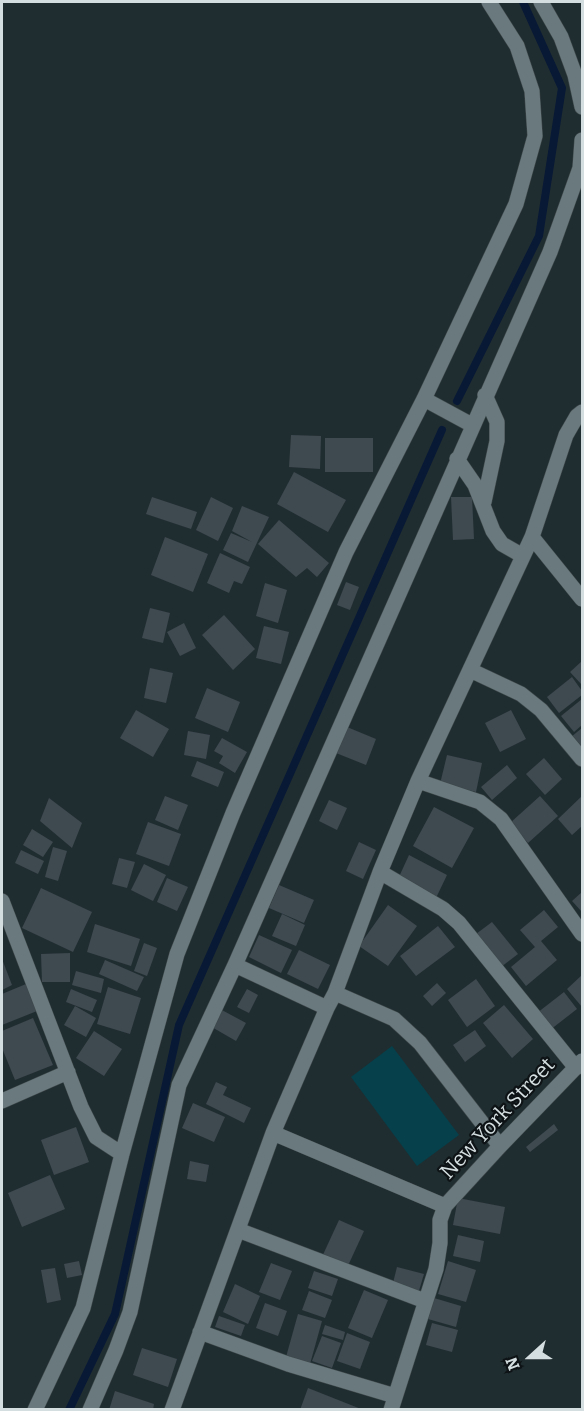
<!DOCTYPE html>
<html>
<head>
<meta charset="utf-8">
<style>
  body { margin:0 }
  #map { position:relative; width:584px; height:1411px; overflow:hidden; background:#202d30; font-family:Bitter,serif }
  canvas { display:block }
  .frame { position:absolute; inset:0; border:3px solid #d4dddf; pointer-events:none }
  .north { position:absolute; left:500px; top:1327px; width:60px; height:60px; -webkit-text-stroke:4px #0e1416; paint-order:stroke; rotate:249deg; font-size:16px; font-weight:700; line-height:24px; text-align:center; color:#d4dddf }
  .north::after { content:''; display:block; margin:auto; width:21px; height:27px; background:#d4dddf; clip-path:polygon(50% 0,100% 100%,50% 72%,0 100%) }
</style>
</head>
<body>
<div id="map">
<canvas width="584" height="1411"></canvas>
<div class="frame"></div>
<div class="north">N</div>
</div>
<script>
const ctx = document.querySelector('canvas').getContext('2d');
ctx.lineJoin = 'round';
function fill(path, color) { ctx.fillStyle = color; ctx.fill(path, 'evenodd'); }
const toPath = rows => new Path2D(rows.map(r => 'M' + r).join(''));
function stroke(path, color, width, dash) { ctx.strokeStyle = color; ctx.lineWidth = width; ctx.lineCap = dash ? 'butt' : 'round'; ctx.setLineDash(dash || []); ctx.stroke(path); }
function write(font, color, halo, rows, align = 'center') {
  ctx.font = font + ' Bitter,serif'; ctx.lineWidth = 4.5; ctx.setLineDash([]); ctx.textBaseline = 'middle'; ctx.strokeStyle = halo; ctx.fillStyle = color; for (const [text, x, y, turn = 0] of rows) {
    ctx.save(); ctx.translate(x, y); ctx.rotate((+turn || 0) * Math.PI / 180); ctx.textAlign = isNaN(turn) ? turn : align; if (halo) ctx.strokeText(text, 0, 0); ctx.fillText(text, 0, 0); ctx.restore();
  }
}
fill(toPath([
  [392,1046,459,1135,417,1166,351,1077]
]), '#05404b');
stroke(toPath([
  [457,401,539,236,562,88,523,2],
  [69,1410,115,1314,179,1025,442,430]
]), '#081936', 8);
fill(toPath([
  [291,435,321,436,320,469,289,467],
  [325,438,373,438,373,472,325,472],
  [294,472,346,500,328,532,277,504],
  [152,497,197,512,191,529,146,514],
  [211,497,233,508,218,541,196,530],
  [451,497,472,497,474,539,453,540],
  [242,506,269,517,248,562,223,550,231,533,252,542,232,531],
  [279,520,329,563,317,577,307,568,296,577,258,544],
  [165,537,208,554,193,592,151,575],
  [220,553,250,567,242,584,234,581,229,593,207,583],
  [346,582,359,587,350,610,337,605],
  [265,583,287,590,278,623,256,616],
  [150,608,170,613,163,643,142,638],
  [224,615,255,649,233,670,202,635],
  [184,623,196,648,180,656,167,632],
  [264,626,289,632,281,664,256,658],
  [582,661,582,685,570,672],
  [150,668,173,673,166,703,144,698],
  [572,677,582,691,582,695,559,713,547,697],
  [207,688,240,702,228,732,195,718],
  [582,699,582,725,574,732,561,716],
  [136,710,169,729,153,757,120,738],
  [511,710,526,739,500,752,485,723],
  [347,727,376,739,366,765,336,753],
  [582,728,582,752,571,737],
  [188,731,210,735,206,759,184,755],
  [222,738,247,752,235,773,219,763,223,756,214,751],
  [447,755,482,763,476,792,440,784],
  [544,758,562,779,545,795,526,774],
  [197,761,224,772,218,787,191,776],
  [507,765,517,778,492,800,481,787],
  [165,796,188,805,178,830,155,820],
  [540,796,558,816,528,843,510,823],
  [582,796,582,826,572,835,558,819],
  [49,798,82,823,72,848,40,821],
  [329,800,347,808,337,830,319,821],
  [434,807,474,828,452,868,413,846],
  [148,822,181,834,169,866,136,854],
  [32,829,53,842,43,857,23,845],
  [359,842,376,850,363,879,346,871],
  [53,847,67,851,58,881,45,877],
  [21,850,44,861,38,874,15,863],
  [409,855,447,875,436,898,398,879],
  [119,858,135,862,127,888,112,884],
  [144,864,166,875,153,901,131,890],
  [167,878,188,887,177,911,157,902],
  [279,885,314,900,304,923,269,908],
  [41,888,92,912,73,952,22,928],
  [582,892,582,912,572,901],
  [388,905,417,926,388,966,359,946],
  [544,910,558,927,541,941,557,960,526,986,511,967,535,947,520,930],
  [282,914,305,925,296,946,272,936],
  [492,922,518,954,501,967,476,934],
  [95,924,140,939,131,966,87,952],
  [438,926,455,947,416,976,400,956],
  [259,935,292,950,281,973,249,957],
  [144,943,157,948,147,976,134,971],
  [299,950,330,965,318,989,287,974],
  [70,953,70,982,42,982,41,954],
  [2,959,12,985,2,990],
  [105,960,144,977,137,991,99,974],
  [76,971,104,979,101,993,72,985],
  [582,975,582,1007,567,989],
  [476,979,495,1006,467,1027,448,1000],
  [437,983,446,993,432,1006,423,996],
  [26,984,37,1011,2,1025,2,994],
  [108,987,141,998,130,1034,97,1024],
  [71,989,97,1000,92,1012,66,1002],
  [247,989,258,995,249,1013,237,1007],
  [564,992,577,1009,550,1030,537,1013],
  [504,1005,533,1039,512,1058,483,1023],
  [75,1006,96,1018,86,1037,64,1025],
  [220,1009,246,1023,236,1041,210,1026],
  [33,1018,53,1065,15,1080,2,1048,2,1031],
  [475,1030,486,1046,465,1062,453,1045],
  [94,1031,122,1049,104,1076,76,1058],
  [216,1082,227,1087,223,1095,251,1108,244,1123,206,1104],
  [193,1103,225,1117,214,1142,182,1128],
  [554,1124,558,1130,530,1152,526,1147],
  [76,1127,89,1162,54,1175,41,1140],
  [190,1161,209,1165,206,1182,187,1179],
  [50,1175,65,1209,22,1227,8,1193],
  [458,1198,505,1207,500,1234,453,1225],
  [339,1220,364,1231,346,1270,321,1259],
  [458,1235,484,1241,480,1262,453,1256],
  [79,1261,82,1275,67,1278,64,1264],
  [448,1261,476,1270,466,1302,438,1294],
  [271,1263,292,1271,280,1300,259,1292],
  [397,1267,424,1274,418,1294,392,1287],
  [55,1268,61,1300,47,1303,41,1270],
  [314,1271,338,1279,332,1296,308,1288],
  [235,1284,260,1296,248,1324,223,1312],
  [364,1290,388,1300,372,1338,348,1328],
  [309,1291,332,1300,325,1318,302,1310],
  [434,1298,461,1306,456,1327,428,1319],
  [265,1303,287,1311,278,1336,256,1328],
  [298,1314,322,1321,310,1364,286,1357],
  [219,1316,245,1325,241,1336,215,1327],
  [432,1323,458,1330,452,1352,426,1345],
  [325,1325,345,1332,343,1340,322,1334],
  [347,1333,370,1342,360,1369,337,1361],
  [322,1336,341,1343,332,1368,312,1361],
  [142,1348,177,1359,168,1387,133,1375],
  [308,1388,361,1409,361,1410,300,1410],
  [115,1391,154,1404,153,1410,109,1410]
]), '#3e4950');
const minor = toPath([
  [541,2,561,37,575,75,582,107],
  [424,399,472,425],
  [457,459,475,485,493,531,502,544,523,556],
  [484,502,497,441,497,422,485,395],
  [532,537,582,599],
  [470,670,521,694,541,710,582,759],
  [418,781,480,802,501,819,582,934],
  [380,872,443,909,459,923,576,1068],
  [2,901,81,1107,96,1137,122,1154],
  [235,965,327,1008],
  [335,993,394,1019,420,1043,500,1146],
  [2,1101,68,1072],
  [273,1133,445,1206],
  [238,1230,425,1301],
  [200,1332,288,1364,395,1396],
  [35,1410,83,1308,122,1154,177,954,233,813,346,552,424,399,516,204,535,136,532,91,517,46,489,2],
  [90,1410,116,1350,130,1312,179,1085,235,965,550,252,580,168,582,140],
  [172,1410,273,1133,327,1008,335,993,380,872,418,781,532,537,566,435,577,416,582,412],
  [391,1410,436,1269,440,1243,440,1220,445,1206,500,1146,582,1061]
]);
stroke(minor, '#3e494c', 16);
stroke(minor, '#6a797d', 15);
write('21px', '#d4dddf', '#0e1416', [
  ["New York Street",498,1119,-47]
]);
</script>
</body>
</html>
